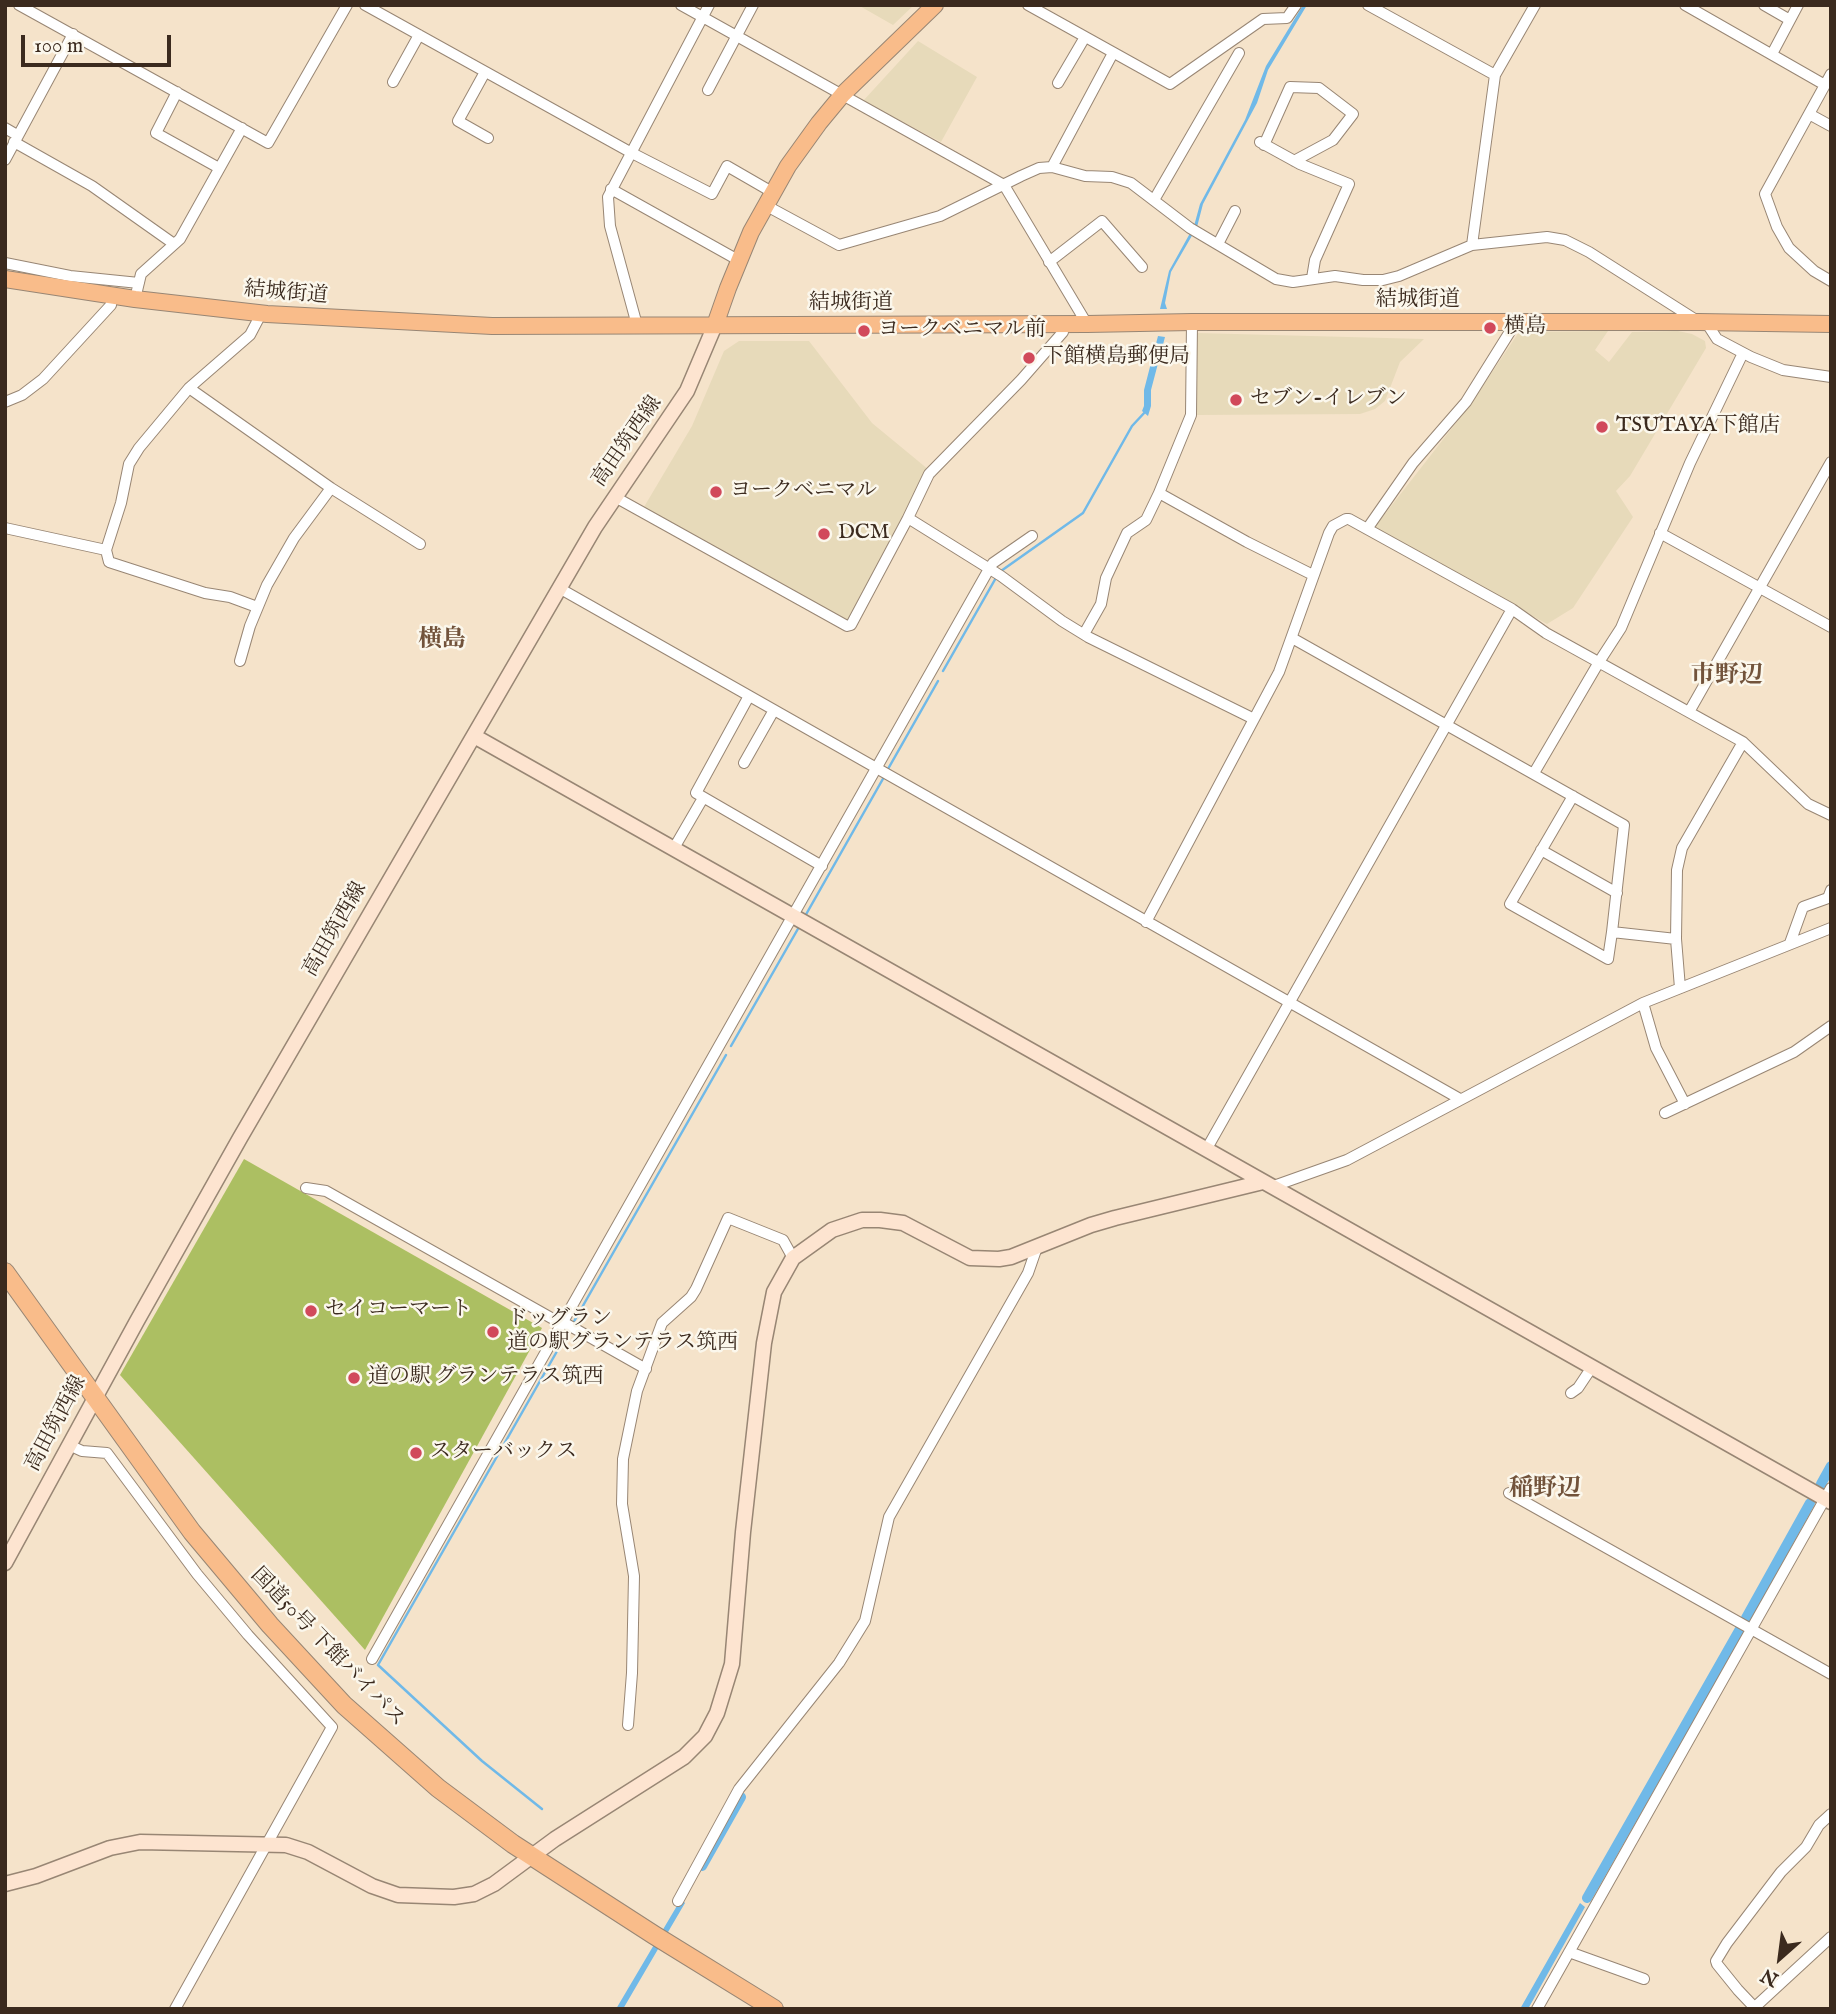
<!DOCTYPE html>
<html>
<head>
<meta charset="utf-8">
<style>
  body { margin:0 }
  #map { position:relative; width:1836px; height:2014px; overflow:hidden; background:#f5e3ca; font-family:"IM FELL English",serif }
  canvas { display:block }
  .frame { position:absolute; inset:0; border:7px solid #3b2a1e; pointer-events:none }
  .north { position:absolute; left:1745px; top:1923px; width:70px; height:70px; -webkit-text-stroke:5px #fbf7ec; paint-order:stroke; rotate:208deg; font-size:19px; font-weight:700; line-height:28px; text-align:center; color:#3b2a1e }
  .north::after { content:''; display:block; margin:auto; width:24px; height:32px; background:#3b2a1e; clip-path:polygon(50% 0,100% 100%,50% 72%,0 100%) }
  .scale { position:absolute; left:21px; top:35px; width:150px; height:32px; box-sizing:border-box; border:4px solid #3b2a1e; border-top:0; padding-left:9px; font-size:21px; line-height:24px; white-space:nowrap; color:#3b2a1e; -webkit-text-stroke:5px #fbf7ec; paint-order:stroke }
</style>
</head>
<body>
<div id="map">
<canvas width="1836" height="2014"></canvas>
<div class="frame"></div>
<div class="north">N</div>
<div class="scale">100 m</div>
</div>
<script>
const ctx = document.querySelector('canvas').getContext('2d');
ctx.lineJoin = 'round';
function fill(path, color) { ctx.fillStyle = color; ctx.fill(path, 'evenodd'); }
const toPath = rows => new Path2D(rows.map(r => 'M' + r).join(''));
function stroke(path, color, width, dash) { ctx.strokeStyle = color; ctx.lineWidth = width; ctx.lineCap = dash ? 'butt' : 'round'; ctx.setLineDash(dash || []); ctx.stroke(path); }
function write(font, color, halo, rows, align = 'center') {
  ctx.font = font + ' "IM FELL English","Noto Serif JP",serif'; ctx.lineWidth = 5; ctx.setLineDash([]); ctx.textBaseline = 'middle'; ctx.strokeStyle = halo; ctx.fillStyle = color; for (const [text, x, y, turn = 0] of rows) {
    ctx.save(); ctx.translate(x, y); ctx.rotate((+turn || 0) * Math.PI / 180); ctx.textAlign = isNaN(turn) ? turn : align; if (halo) ctx.strokeText(text, 0, 0); ctx.fillText(text, 0, 0); ctx.restore();
  }
}
fill(toPath([
  [858,5,914,5,893,25],
  [918,41,977,77,941,142,863,101],
  [1608,331,1595,350,1609,362,1632,332,1678,331,1692,334,1705,341,1706,348,1630,476,1616,491,1633,517,1573,608,1547,624,1374,528,1470,405,1519,332],
  [1197,333,1424,339,1400,362,1385,401,1375,409,1360,414,1196,415],
  [739,341,809,341,872,423,929,470,849,624,644,507,692,426,724,351]
]), '#e7daba');
fill(toPath([
  [244,1159,542,1328,365,1650,120,1375]
]), '#acbf62');
fill(toPath([
  [1303,5,1307,5,1268,70,1257,103,1203,204,1197,227,1171,272,1165,303,1167,309,1160,309,1169,271,1194,226,1200,204,1245,120,1266,66],
  [1158,336,1165,337,1151,390,1151,406,1148,416,1142,411,1144,406,1144,390],
  [681,1899,685,1903,623,2009,616,2009],
  [1580,1903,1585,1907,1528,2009,1520,2009]
]), '#70b9e8');
stroke(toPath([
  [1001,571,1083,513,1132,426,1146,411],
  [943,671,997,576],
  [888,769,938,681],
  [804,918,884,777],
  [731,1046,799,927],
  [542,1809,482,1761,378,1665,726,1055]
]), '#70b9e8', 2.5);
stroke(toPath([
  [1821,1484,1831,1466],
  [1746,1618,1810,1503],
  [702,1866,741,1797],
  [1587,1898,1740,1629]
]), '#70b9e8', 10);
const street = toPath([
  [19,5,268,143,347,5],
  [365,5,630,152,712,194,727,166,772,192],
  [681,5,1004,185,1087,324],
  [1028,5,1170,84,1263,19,1287,18,1296,5],
  [1368,5,1495,75],
  [1685,5,1825,85],
  [1764,5,1790,20],
  [1772,54,1798,5],
  [485,72,458,121,488,138],
  [1831,74,1765,194,1777,227,1789,248,1814,271,1831,281],
  [393,82,419,35],
  [1058,83,1085,37],
  [708,90,753,5],
  [177,92,156,133,219,168],
  [1809,114,1831,126],
  [5,128,17,135],
  [14,142,92,186,174,244],
  [1260,142,1300,164,1349,184,1315,260,1312,278],
  [1264,145,1290,87,1319,88,1353,114,1333,140,1294,161],
  [5,160,73,34],
  [1052,167,1113,53],
  [611,189,738,260],
  [1154,200,1239,53],
  [765,205,839,245,940,216,1021,176,1039,168,1052,167,1085,176,1112,177,1131,183,1190,228,1276,279,1293,282,1335,276,1363,280,1383,280,1399,276,1472,245,1547,237,1565,240,1589,252,1696,320],
  [1218,244,1235,211],
  [1472,245,1495,75,1535,5],
  [1049,262,1102,221,1142,267],
  [5,263,70,276,139,283],
  [135,299,141,274,180,239,242,128],
  [1192,322,1191,415,1159,493,1247,542,1313,575],
  [1706,322,1717,339,1751,357,1783,370,1831,377],
  [1063,324,1063,332,1021,380,929,474,908,518,1001,576,1062,621,1088,637,1254,719],
  [637,325,610,226,608,197,709,5],
  [189,388,331,488,420,544],
  [5,402,22,395,43,379,111,305,112,296],
  [615,497,847,626,851,625,908,518],
  [5,528,106,550],
  [1367,529,1413,463,1466,402,1516,322],
  [1660,533,1831,627],
  [559,588,1460,1099],
  [257,607,230,597,205,593,109,562,106,550,121,503,129,464,139,448,189,388,250,335,261,314],
  [1084,634,1101,604,1106,578,1127,533,1146,520,1159,493],
  [1292,638,1624,825,1612,932,1676,939],
  [240,661,250,626,267,585,294,538,331,488],
  [749,696,696,793,822,866],
  [1689,712,1831,462],
  [744,763,774,710],
  [1534,773,1599,662,1621,628,1690,463,1743,353],
  [1573,796,1510,904,1608,959,1612,932],
  [674,848,703,798],
  [1541,850,1617,893],
  [1146,922,1279,672,1329,533,1333,526,1346,519,1349,519,1512,609,1546,633,1743,742,1808,804,1831,815],
  [1790,943,1803,907,1828,898,1831,890],
  [1680,988,1676,939,1677,870,1682,848,1743,742],
  [1643,1003,1656,1048,1685,1104],
  [1665,1113,1794,1052,1831,1026],
  [1206,1150,1512,609],
  [1271,1187,1347,1160,1643,1003,1831,928],
  [306,1188,326,1191,562,1324],
  [563,1322,646,1369],
  [1571,1393,1578,1388,1592,1367],
  [69,1445,82,1451,107,1453,197,1574,248,1635,332,1727,175,2009],
  [1509,1493,1831,1674],
  [372,1659,989,569,993,563,1032,536],
  [628,1725,632,1673,634,1576,622,1504,623,1459,637,1391,662,1323,691,1297,696,1289,728,1218,783,1240,793,1258],
  [678,1901,739,1789,839,1663,865,1621,889,1517,1028,1273,1037,1247],
  [1569,1952,1644,1979],
  [1755,2007,1831,1937],
  [1537,2009,1831,1488],
  [1756,2009,1738,1990,1717,1964,1716,1961,1727,1943,1781,1872,1806,1847,1819,1825,1831,1814]
]);
const secondary = toPath([
  [474,736,1831,1502],
  [5,1563,137,1321,240,1138,595,527,687,391,715,325],
  [5,1884,36,1876,110,1848,140,1842,286,1845,308,1852,372,1886,398,1895,454,1897,474,1894,494,1884,555,1839,684,1757,705,1736,717,1713,732,1664,743,1532,764,1343,774,1292,793,1258,832,1230,862,1220,880,1220,903,1223,970,1258,999,1259,1011,1257,1091,1225,1115,1218,1263,1182]
]);
const primary = toPath([
  [5,279,135,299,267,314,492,326,1087,324,1192,322,1699,322,1831,324],
  [715,325,728,288,751,232,788,166,819,123,843,94,935,5]
]);
const highway = toPath([
  [5,1272,192,1532,270,1625,344,1705,438,1788,513,1844,654,1935,774,2009]
]);
stroke(street, '#988674', 12);
stroke(secondary, '#988674', 17);
stroke(primary, '#988674', 18);
stroke(highway, '#988674', 20);
stroke(street, '#fff', 10);
stroke(secondary, '#fde4d0', 14);
stroke(primary, '#f9bc8a', 16);
stroke(highway, '#f9bc8a', 18);
for (const [x, y, r, color] of [
  [1490,328,7,"#d1495b"],
  [864,331,7,"#d1495b"],
  [1029,358,7,"#d1495b"],
  [1236,400,7,"#d1495b"],
  [1602,427,7,"#d1495b"],
  [716,492,7,"#d1495b"],
  [824,534,7,"#d1495b"],
  [311,1311,7,"#d1495b"],
  [493,1332,7,"#d1495b"],
  [354,1378,7,"#d1495b"],
  [416,1453,7,"#d1495b"]
]) { const dot = new Path2D(); dot.arc(x, y, r, 0, 2 * Math.PI); ctx.fillStyle = color; ctx.fill(dot); stroke(dot, '#fbf7ec', 2.5); }
write('21px', '#3b2a1e', '#fbf7ec', [
  ["結城街道",286,294,5],
  ["結城街道",1418,301],
  ["結城街道",851,304],
  ["高田筑西線",628,442,-55],
  ["高田筑西線",336,930,-60],
  ["高田筑西線",57,1424,-62],
  ["国道50号 下館バイパス",327,1648,46]
]);
write('21px', '#3b2a1e', '#fbf7ec', [
  ["横島",1504,328],
  ["ヨークベニマル前",878,331],
  ["下館横島郵便局",1043,358],
  ["セブン-イレブン",1250,400],
  ["TSUTAYA下館店",1616,427],
  ["ヨークベニマル",730,492],
  ["DCM",838,534],
  ["セイコーマート",325,1311],
  ["ドッグラン",507,1320],
  ["道の駅グランテラス筑西",507,1344],
  ["道の駅 グランテラス筑西",368,1378],
  ["スターバックス",430,1453]
], 'left');
write('bold 24px', '#72533b', '#fbf7ec', [
  ["横島",442,641],
  ["市野辺",1727,677],
  ["稲野辺",1545,1490]
]);
</script>
</body>
</html>
